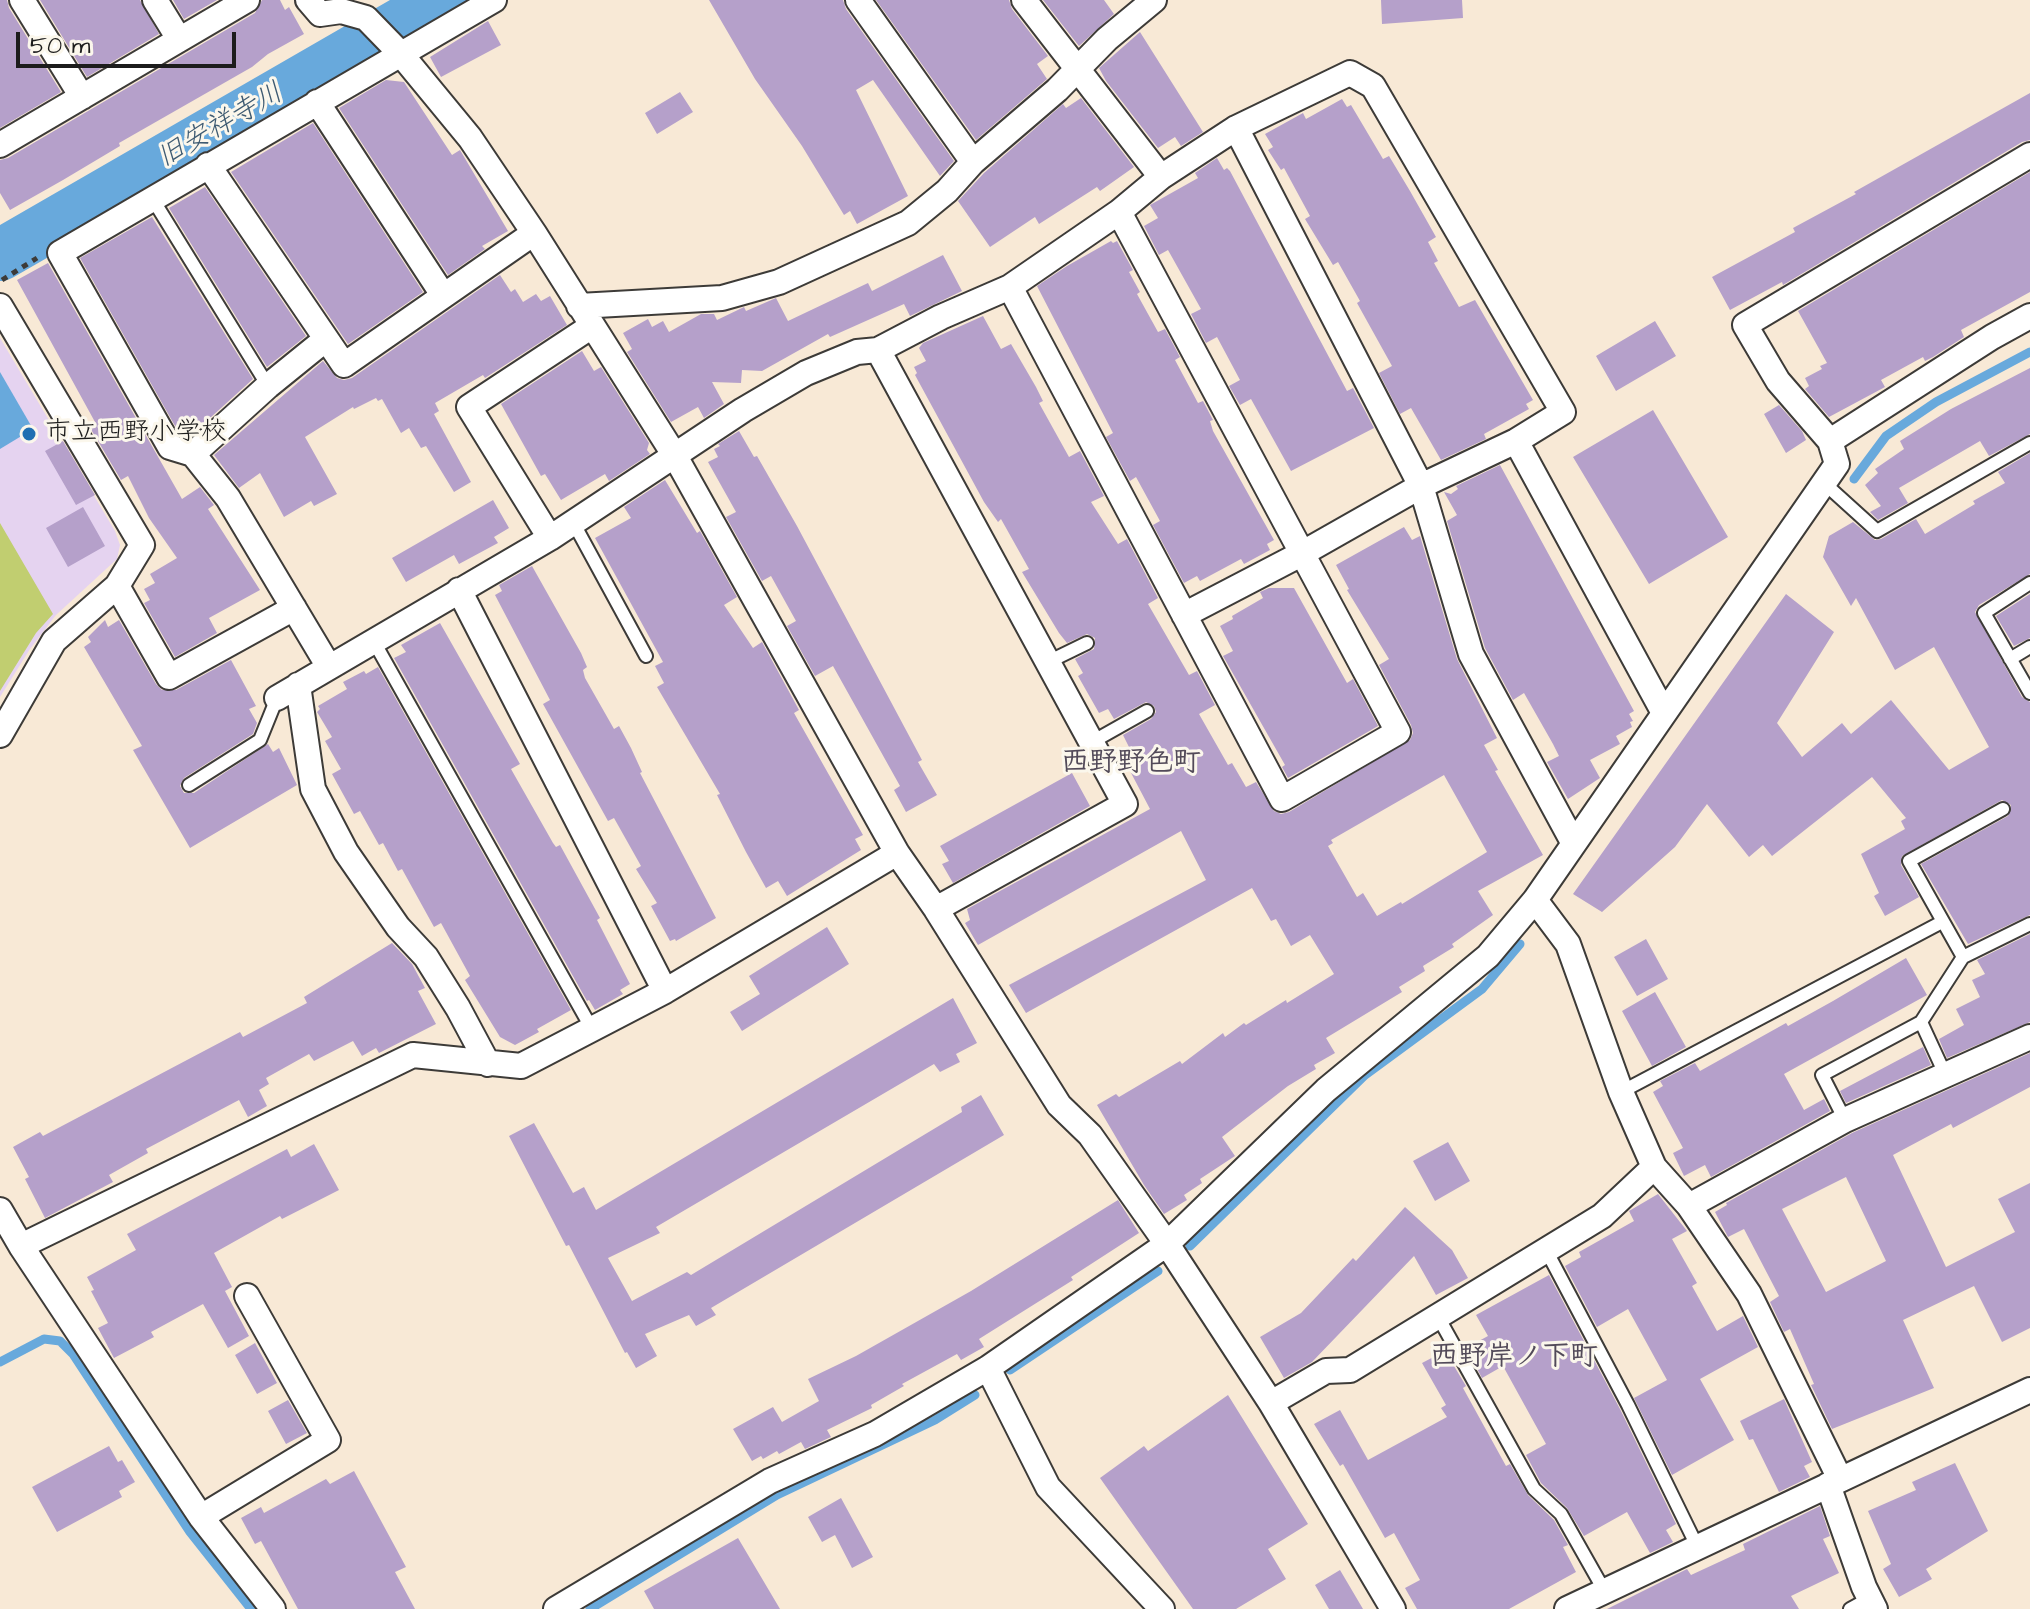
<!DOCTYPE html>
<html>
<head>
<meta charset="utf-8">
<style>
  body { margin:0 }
  #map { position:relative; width:2030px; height:1609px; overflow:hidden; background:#f8e9d6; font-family:"Architects Daughter",sans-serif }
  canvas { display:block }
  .scale { position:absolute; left:16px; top:32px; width:220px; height:36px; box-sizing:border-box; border:4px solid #1c1c1c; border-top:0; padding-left:10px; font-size:24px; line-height:28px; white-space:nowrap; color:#1c1c1c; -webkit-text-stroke:6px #fbf7ec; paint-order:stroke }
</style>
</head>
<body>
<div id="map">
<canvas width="2030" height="1609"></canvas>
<div class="scale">50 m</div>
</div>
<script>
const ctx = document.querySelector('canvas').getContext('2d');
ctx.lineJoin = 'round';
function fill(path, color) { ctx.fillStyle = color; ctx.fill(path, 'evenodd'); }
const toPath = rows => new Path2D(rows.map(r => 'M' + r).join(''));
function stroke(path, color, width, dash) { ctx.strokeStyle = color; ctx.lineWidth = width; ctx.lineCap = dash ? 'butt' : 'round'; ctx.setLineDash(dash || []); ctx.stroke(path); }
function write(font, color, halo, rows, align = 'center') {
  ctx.font = font + ' "Architects Daughter","Klee One",sans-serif'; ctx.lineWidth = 6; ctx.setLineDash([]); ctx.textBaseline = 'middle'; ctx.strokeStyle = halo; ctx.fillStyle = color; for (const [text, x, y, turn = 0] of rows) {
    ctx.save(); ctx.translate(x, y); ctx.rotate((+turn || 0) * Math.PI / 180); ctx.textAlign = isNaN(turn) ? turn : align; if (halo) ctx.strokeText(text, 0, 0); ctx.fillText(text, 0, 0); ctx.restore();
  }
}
fill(toPath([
  [0,338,115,531,120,545,117,559,56,615,30,649,0,697]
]), '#e5d3f0');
fill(toPath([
  [0,523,53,614,36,633,0,691]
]), '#c1ce70');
fill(toPath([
  [0,372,33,429,0,449]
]), '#68a9dc');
stroke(toPath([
  [1854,479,1886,436,1936,402,2030,352],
  [1190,1246,1365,1075,1482,989,1520,944],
  [0,1362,44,1339,60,1341,73,1354,190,1532,251,1609],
  [1010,1370,1158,1271],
  [590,1609,777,1495,935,1420,975,1395]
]), '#68a9dc', 9);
stroke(toPath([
  [0,255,442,0]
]), '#68a9dc', 52);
fill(toPath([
  [0,0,7,0,9,8,61,92,0,128],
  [40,0,140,0,159,34,87,77],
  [173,0,217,0,184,19],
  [262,0,280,0,285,10,289,7,304,34,268,54,252,67,119,143,120,146,63,180,10,210,0,193,0,160,8,158,255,13],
  [709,0,843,0,846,9,954,161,940,176,873,80,856,90,908,196,857,224,850,211,844,215,802,146,755,79],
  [876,0,1009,0,1012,9,1048,56,1037,64,1047,79,976,140],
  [1043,0,1104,0,1114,14,1079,46],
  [1381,0,1462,0,1463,18,1382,24],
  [488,21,501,45,441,77,430,57],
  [1140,32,1203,132,1181,146,1175,137,1158,148,1106,81,1099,68],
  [386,80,404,82,452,155,460,150,508,231,482,246,485,249,448,275,339,108],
  [680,92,693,112,657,134,645,113],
  [2030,93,2030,140,2022,142,1783,285,1782,282,1730,310,1712,277,1795,232,1793,228,1856,194,1854,192],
  [1081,98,1134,167,1100,191,1097,187,1039,224,1035,217,990,247,958,201,984,173,1063,104,1066,108],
  [1342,99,1347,107,1351,105,1383,159,1389,156,1410,191,1436,237,1428,242,1438,261,1434,263,1459,307,1475,300,1533,400,1526,404,1529,409,1484,434,1486,439,1441,460,1411,408,1400,414,1379,373,1392,366,1357,303,1360,301,1338,262,1333,265,1305,219,1310,216,1284,168,1281,170,1268,150,1273,147,1265,134,1303,113,1306,119],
  [313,123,423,292,348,344,231,172],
  [1217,158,1224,170,1227,168,1230,171,1347,391,1353,388,1374,428,1291,471,1251,399,1240,405,1229,386,1240,380,1217,337,1206,343,1191,314,1201,309,1168,250,1159,255,1144,226,1158,218,1150,205,1198,178,1195,173],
  [2030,172,2030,292,1961,330,1964,337,1933,357,1925,361,1923,357,1881,380,1885,387,1829,417,1805,389,1809,386,1805,378,1822,369,1820,366,1827,363,1798,311],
  [205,187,306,336,267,367,169,208],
  [152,217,253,379,199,428,196,423,179,433,80,258],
  [1111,241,1113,243,1117,241,1133,270,1129,272,1140,292,1137,294,1158,332,1165,329,1180,357,1175,360,1198,403,1203,401,1213,420,1210,421,1213,431,1274,540,1267,544,1270,550,1244,564,1241,559,1200,581,1197,576,1184,583,1153,525,1160,521,1136,477,1130,481,1106,437,1113,433,1037,286,1067,266],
  [943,255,962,291,910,316,904,304,830,337,828,334,762,371,742,370,741,383,712,382,724,404,704,418,698,407,671,422,627,352,632,349,623,333,648,319,652,327,663,321,669,332,701,314,714,314,717,320,744,307,746,311,776,298,788,321,868,283,872,291],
  [48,263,182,499,200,487,214,505,208,509,260,590,209,618,217,633,175,657,144,603,150,600,144,589,155,583,150,574,177,558,149,518,128,476,121,480,89,426,95,422,17,280],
  [500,275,511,292,515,289,523,302,536,294,541,301,550,296,567,325,485,378,483,375,435,403,439,411,434,414,471,482,454,492,426,446,421,448,409,428,401,433,382,399,378,401,376,398,354,409,353,407,305,437,337,494,314,506,311,501,284,517,260,473,239,488,214,455,323,361,337,378,344,380,352,378],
  [983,316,1001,349,1011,344,1036,387,1043,401,1039,403,1069,457,1080,451,1104,496,1091,502,1118,544,1127,539,1158,598,1148,604,1189,675,1197,671,1215,705,1199,714,1228,765,1232,763,1246,787,1256,782,1274,811,1281,814,1289,812,1410,740,1413,733,1411,725,1379,665,1389,659,1347,590,1349,589,1336,565,1404,527,1412,540,1420,536,1457,659,1497,738,1484,745,1498,770,1495,771,1543,855,1478,891,1493,915,1452,944,1454,947,1423,966,1425,971,1399,987,1402,992,1326,1038,1335,1053,1314,1065,1316,1069,1288,1086,1222,1137,1235,1156,1200,1179,1202,1183,1184,1195,1187,1200,1164,1214,1144,1185,1097,1105,1116,1094,1119,1097,1180,1061,1182,1064,1223,1033,1225,1037,1244,1023,1246,1025,1286,1000,1287,1003,1334,974,1310,935,1291,946,1276,919,1271,921,1252,888,1026,1013,1009,985,1206,880,1181,831,978,945,965,923,970,920,967,909,1150,809,1120,752,1129,747,1123,735,1151,719,1156,712,1154,706,1146,702,1114,719,1108,709,1099,713,1078,676,1083,673,1075,659,1094,649,1095,638,1087,634,1067,643,1059,633,1022,572,1029,569,1001,519,998,522,984,502,915,375,917,373,914,367,926,361,919,348,923,343],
  [1444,775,1487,852,1402,904,1401,902,1377,916,1363,893,1357,897,1328,846,1333,843,1331,840],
  [1655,321,1676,356,1616,391,1596,356],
  [582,351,594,371,601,367,649,443,647,450,650,454,609,481,605,474,561,500,545,474,541,476,501,404],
  [2030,368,2030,434,1989,456,1980,441,1899,488,1908,503,1878,520,1870,512,1881,506,1865,485,1878,473,1875,469,1904,449,1900,441,1951,409],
  [1779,405,1802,431,1806,440,1786,453,1764,414],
  [1653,410,1728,537,1649,584,1573,457],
  [739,431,754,457,757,456,797,526,922,760,918,762,937,795,906,812,894,790,900,786,833,666,815,676,787,626,796,621,771,576,762,581,726,517,736,512,708,462,718,457,714,449,720,446,718,444],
  [63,441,95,495,76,505,45,451],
  [2030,453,2030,574,1979,605,1975,612,2022,697,2030,702,2030,915,1968,944,1921,864,2008,816,2011,805,2002,800,1902,856,1901,865,1919,897,1885,916,1874,896,1879,893,1861,854,1905,829,1901,821,1906,818,1872,777,1772,856,1763,845,1749,857,1707,804,1675,847,1602,912,1573,894,1786,594,1834,632,1777,723,1802,757,1842,723,1851,734,1891,700,1949,770,1989,747,1934,647,1895,670,1856,598,1851,606,1823,557,1829,536,1853,522,1875,540,1881,539,1916,519,1925,534,1975,504,1973,501,2005,483,1998,472],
  [1500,465,1634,711,1629,714,1633,721,1630,722,1632,727,1616,736,1620,744,1590,760,1600,778,1568,799,1547,762,1559,756,1553,744,1524,693,1513,700,1485,648,1447,521,1457,515,1444,492,1451,494,1458,489,1456,486],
  [665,480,697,533,700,531,737,597,724,605,753,648,762,642,799,710,794,713,863,835,855,839,861,850,787,896,778,881,766,888,746,852,717,795,720,794,657,687,664,683,655,666,663,662,595,538,631,518,624,507],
  [493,500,509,528,494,537,498,543,459,564,454,555,406,582,392,558],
  [83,507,105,546,68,567,46,528],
  [532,566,581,653,587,667,583,670,585,678,614,729,619,726,631,748,642,772,640,773,716,918,676,941,675,939,670,941,651,906,657,903,636,869,641,866,614,818,608,821,543,704,550,700,495,595,502,591,499,585],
  [1269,588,1294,588,1347,683,1353,679,1378,726,1288,778,1282,767,1285,765,1223,656,1233,651,1220,626,1233,619,1232,616,1263,598,1260,592],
  [2030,594,2030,638,2014,646,1996,616],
  [105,620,108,627,119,620,156,684,162,690,176,690,231,660,256,706,249,709,257,723,253,734,184,778,180,786,184,793,194,793,268,744,273,752,279,748,297,785,190,848,133,750,142,746,84,647,91,642,88,637],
  [440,623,520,764,511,769,553,843,556,847,560,845,600,918,597,920,630,984,620,990,623,994,595,1010,589,1000,587,1001,394,658,406,652,401,645],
  [378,667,571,1010,537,1029,539,1032,515,1045,500,1037,465,980,470,976,441,923,434,927,402,869,398,871,383,843,379,845,360,811,354,814,332,774,341,769,325,741,332,737,317,712,320,709,318,706,347,689,343,682,364,671,366,674],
  [1072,773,1090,806,953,883,942,864,949,861,940,846],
  [827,927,849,964,742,1031,730,1012,760,994,749,976],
  [2030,934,2030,1022,1947,1058,1939,1039,1964,1025,1956,1009,1980,997,1972,980,1985,974,1977,960],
  [1646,939,1668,979,1637,996,1614,957],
  [392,943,412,964,425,988,418,991,436,1024,379,1053,376,1048,362,1056,353,1041,314,1061,309,1054,266,1078,269,1084,259,1090,267,1106,248,1117,239,1100,146,1149,148,1153,109,1175,113,1182,45,1218,25,1179,29,1177,13,1147,40,1132,43,1136,240,1032,243,1037,307,1003,304,997],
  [1906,958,1927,995,1784,1074,1804,1110,1824,1099,1830,1111,1711,1177,1705,1165,1684,1176,1673,1153,1683,1148,1653,1092,1663,1086,1660,1081,1695,1063,1700,1071,1786,1023,1788,1026,1833,1001],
  [1655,992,1686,1047,1652,1066,1622,1011],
  [953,998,977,1043,956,1054,960,1062,940,1072,934,1064,656,1227,660,1233,608,1258,632,1301,687,1272,691,1275,962,1112,961,1107,981,1095,1004,1135,711,1308,716,1315,696,1326,689,1315,645,1334,657,1356,636,1368,627,1352,625,1353,569,1245,566,1246,509,1136,534,1123,573,1193,584,1187,596,1210],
  [1923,1047,1931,1065,1846,1103,1840,1091],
  [2030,1053,2030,1087,1953,1128,1951,1124,1893,1155,1946,1267,2015,1232,1998,1199,2030,1183,2030,1328,2002,1342,1974,1286,1903,1320,1934,1388,1832,1429,1811,1385,1814,1384,1790,1329,1784,1332,1770,1302,1779,1296,1744,1229,1728,1237,1715,1212,1727,1205,1726,1203,1852,1133],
  [1846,1177,1886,1261,1826,1292,1782,1209],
  [1448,1142,1470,1181,1435,1201,1413,1161],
  [314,1144,339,1190,282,1219,280,1216,214,1253,232,1287,225,1291,249,1336,228,1348,203,1304,151,1332,154,1337,114,1358,98,1328,108,1323,91,1291,94,1290,87,1277,136,1250,127,1234,287,1149,291,1157],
  [1658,1194,1687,1231,1672,1239,1697,1283,1692,1286,1717,1331,1743,1316,1758,1347,1700,1379,1734,1440,1672,1475,1634,1398,1667,1380,1628,1309,1597,1327,1565,1266,1581,1257,1579,1252,1634,1221,1629,1211],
  [1118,1200,1139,1233,1071,1277,1073,1280,979,1339,984,1347,961,1360,957,1354,902,1384,904,1386,871,1405,872,1408,827,1430,831,1437,805,1449,801,1442,779,1454,777,1451,763,1459,761,1456,752,1461,733,1429,773,1407,782,1422,819,1401,808,1379,856,1356,971,1291],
  [1405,1207,1452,1250,1468,1278,1436,1295,1414,1256,1312,1362,1284,1378,1260,1337,1301,1313,1353,1258,1356,1261],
  [1549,1275,1620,1409,1676,1524,1666,1530,1673,1542,1650,1553,1627,1512,1584,1536,1567,1508,1541,1483,1526,1455,1546,1444,1503,1366,1482,1378,1466,1348,1488,1336,1476,1315],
  [255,1343,277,1383,257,1394,235,1355],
  [1445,1351,1466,1386,1463,1388,1506,1466,1510,1464,1528,1495,1554,1520,1568,1545,1563,1547,1576,1572,1509,1609,1417,1609,1405,1588,1420,1580,1394,1533,1385,1538,1343,1464,1340,1466,1314,1424,1340,1410,1368,1460,1447,1417,1441,1408,1446,1405,1422,1363],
  [1228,1395,1308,1524,1268,1549,1286,1579,1236,1609,1193,1609,1100,1478,1144,1446,1148,1451],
  [1784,1399,1812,1462,1804,1466,1810,1477,1779,1492,1753,1439,1749,1440,1740,1421],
  [288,1400,307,1433,286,1444,268,1411],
  [109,1446,118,1462,122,1460,135,1482,119,1491,122,1497,57,1532,32,1487],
  [1955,1463,1988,1531,1926,1569,1932,1579,1899,1597,1883,1569,1891,1564,1868,1511,1916,1490,1912,1482],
  [354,1471,406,1567,395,1572,415,1609,298,1609,261,1541,255,1544,241,1518,261,1507,264,1513,326,1479,330,1484],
  [841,1498,873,1557,852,1568,835,1535,822,1542,808,1517],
  [1820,1506,1830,1536,1823,1539,1839,1573,1791,1596,1799,1609,1607,1609,1687,1569,1691,1575,1745,1550,1743,1544],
  [738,1538,780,1609,654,1609,644,1591],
  [1340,1570,1363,1609,1329,1609,1315,1585]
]), '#b5a0ca');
const lane = toPath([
  [152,198,268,386],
  [1824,483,1877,531,2030,443],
  [573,522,646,656],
  [2030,583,1984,613,2030,693],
  [373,640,592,1029],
  [2010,659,2030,647],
  [1048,662,1087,643],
  [1092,742,1147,711],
  [189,785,260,740,277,698],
  [1963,957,1909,861,2003,809],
  [1921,1022,1945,1074],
  [1621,1092,1942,922],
  [1845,1120,1822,1075,1921,1022,1963,957,2030,924],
  [1546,1250,1628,1405,1697,1546],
  [1437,1315,1534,1489,1561,1514,1604,1590],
  [1850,1609,1870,1598]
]);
const street = toPath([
  [22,0,82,97],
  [155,0,179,39],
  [308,0,320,14,341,11,366,18,400,53,470,138,534,233,675,456,897,853,936,909,1059,1105,1090,1135,1167,1244,1271,1403,1393,1609],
  [858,0,973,162],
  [1024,0,1161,177],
  [317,102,443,295],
  [1236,128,1421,486,1471,654,1573,842],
  [0,145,247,0],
  [208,165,344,365,534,233],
  [1010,287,1282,799,1398,732,1119,212],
  [0,306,142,545,117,586,54,641,0,735],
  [579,306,722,298,779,282,908,223,947,191,973,162,1057,90,1107,39,1154,0],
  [878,350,1125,804,936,909],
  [1516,441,1664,713],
  [1830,441,1992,337,2030,316],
  [193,454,268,386,326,339],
  [550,538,469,407,592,326],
  [117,586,169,677,294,608],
  [459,590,665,991],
  [329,667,228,498,193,454,170,447,60,253,494,0],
  [298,685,313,789,346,852,398,927,426,957,458,1008,488,1064],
  [277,698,550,538,743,410,806,373,857,352,878,350,941,317,1010,287,1119,212,1161,177,1236,128,1350,73,1373,86,1563,412,1516,441,1421,486,1303,553,1184,615],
  [1535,900,1568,944,1621,1092,1654,1167,1689,1206,1749,1294,1840,1479],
  [1689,1206,1845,1120,2030,1037],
  [0,1210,21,1246,201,1517,273,1609],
  [21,1246,413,1055,521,1066,665,991,897,853],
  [988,1368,1048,1487,1162,1609],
  [1271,1403,1326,1371,1350,1370,1602,1216,1654,1167],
  [1828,1485,1864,1587,1875,1609],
  [201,1517,328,1440,247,1296],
  [556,1609,770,1481,875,1434,988,1368,1167,1244,1326,1090,1488,956,1535,900,1837,464,1830,441,1778,381,1745,325,2030,155],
  [1567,1609,2030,1390]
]);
stroke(lane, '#3d3b38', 16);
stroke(street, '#3d3b38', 28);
stroke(toPath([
  [2,280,37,258]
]), '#3d3b38', 5, [6, 6]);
stroke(lane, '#fff', 12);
stroke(street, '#fff', 24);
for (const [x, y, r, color] of [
  [29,434,8,"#1f6fb2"]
]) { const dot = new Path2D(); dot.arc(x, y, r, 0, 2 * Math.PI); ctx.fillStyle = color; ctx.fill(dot); stroke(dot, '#fbf7ec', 3); }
write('26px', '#1c1c1c', '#fbf7ec', [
  ["市立西野小学校",45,434]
], 'left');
write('italic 28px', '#3e5b72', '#fbf7ec', [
  ["旧安祥寺川",221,127,-30]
]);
write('bold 28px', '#524a59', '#fbf7ec', [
  ["西野野色町",1131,764],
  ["西野岸ノ下町",1514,1358]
]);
</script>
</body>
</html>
